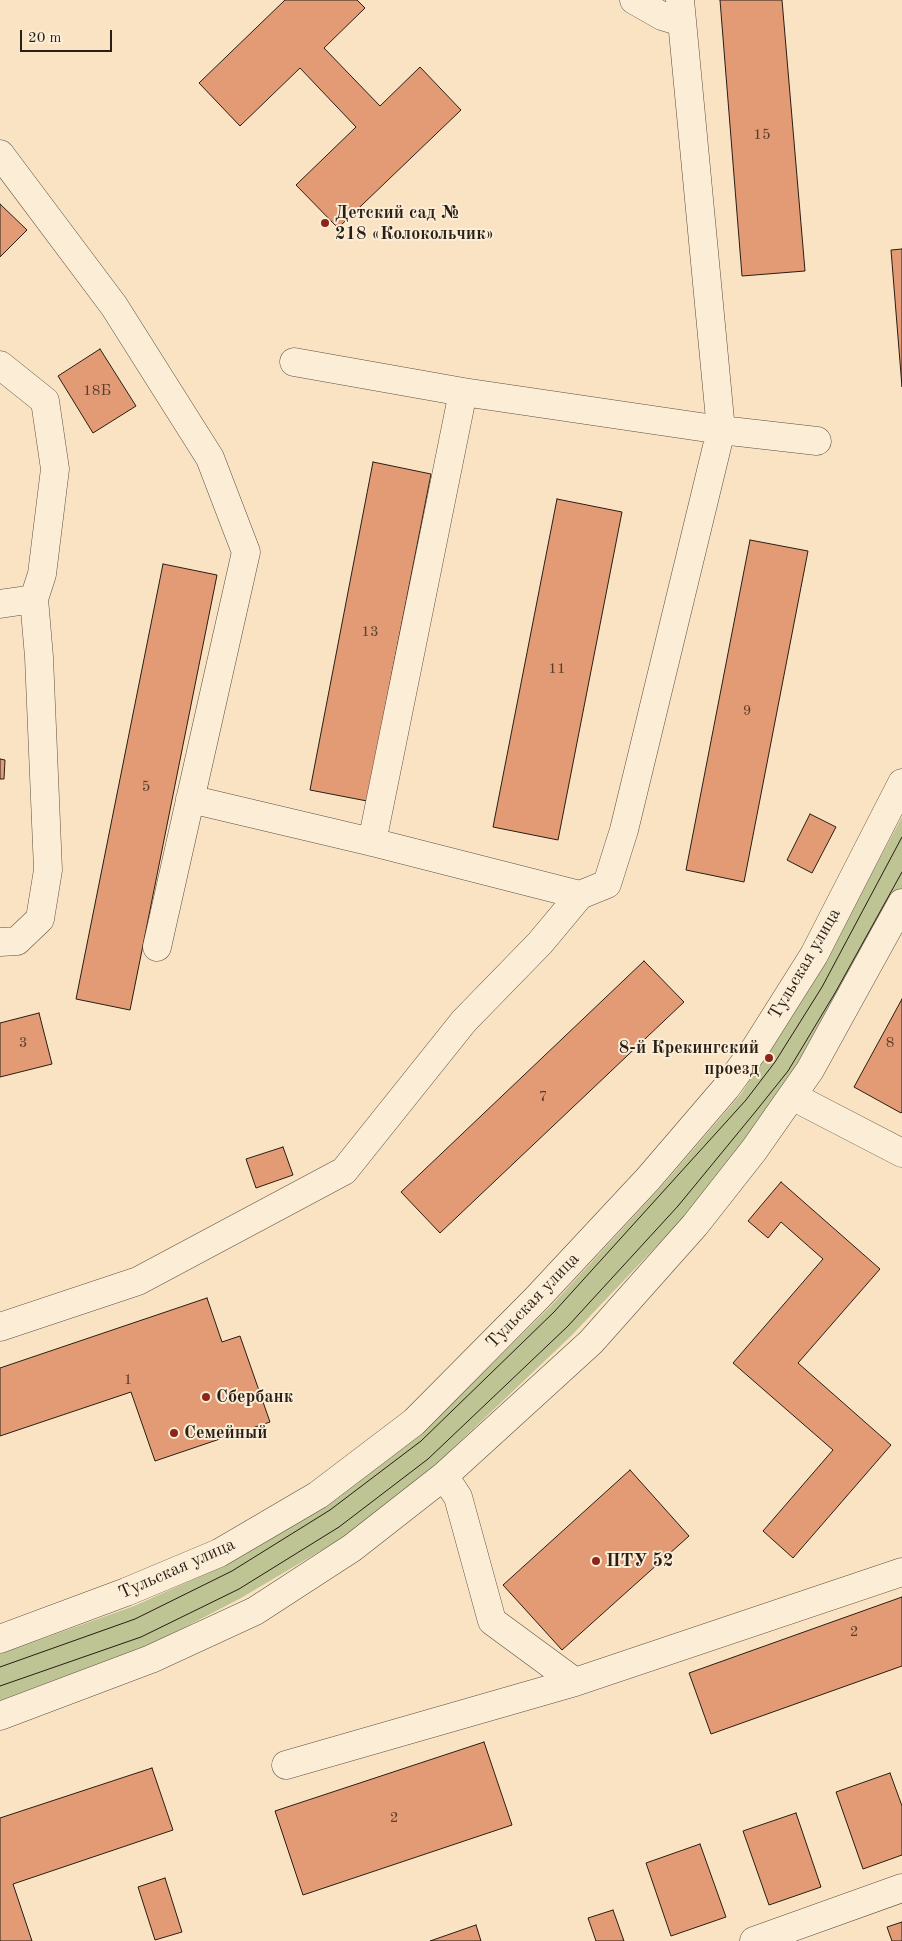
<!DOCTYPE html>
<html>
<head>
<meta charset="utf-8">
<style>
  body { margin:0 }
  #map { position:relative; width:902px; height:1941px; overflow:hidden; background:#fae3c2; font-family:"Old Standard TT",serif }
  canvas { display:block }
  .scale { position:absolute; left:20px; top:30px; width:92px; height:22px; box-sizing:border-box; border:2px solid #281e15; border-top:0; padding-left:6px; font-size:15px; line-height:18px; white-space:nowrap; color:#281e15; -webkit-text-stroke:4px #fcedd7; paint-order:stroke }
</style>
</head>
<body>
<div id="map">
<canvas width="902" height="1941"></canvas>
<div class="scale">20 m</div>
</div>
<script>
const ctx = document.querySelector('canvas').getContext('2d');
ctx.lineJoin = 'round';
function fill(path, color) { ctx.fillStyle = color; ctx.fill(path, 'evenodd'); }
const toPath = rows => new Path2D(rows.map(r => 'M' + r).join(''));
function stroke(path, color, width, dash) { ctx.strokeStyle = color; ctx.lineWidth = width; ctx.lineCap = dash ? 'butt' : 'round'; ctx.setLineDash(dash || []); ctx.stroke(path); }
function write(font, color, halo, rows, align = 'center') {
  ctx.font = font + ' "Old Standard TT",serif'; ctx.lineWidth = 4; ctx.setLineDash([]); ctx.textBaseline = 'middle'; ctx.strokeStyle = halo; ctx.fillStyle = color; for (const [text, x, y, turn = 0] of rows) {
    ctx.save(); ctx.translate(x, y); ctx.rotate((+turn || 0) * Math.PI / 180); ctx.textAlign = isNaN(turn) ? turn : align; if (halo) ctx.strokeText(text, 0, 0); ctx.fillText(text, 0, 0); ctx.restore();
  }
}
fill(toPath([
  [902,817,902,889,844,995,759,1121,685,1216,572,1335,431,1469,344,1537,241,1598,141,1650,0,1702,0,1654,134,1606,228,1564,326,1506,420,1435,550,1307,661,1187,741,1094,814,981]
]), '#bec493');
const building = toPath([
  [285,0,357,0,365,8,324,48,380,106,420,67,461,110,338,228,296,185,356,127,300,68,240,126,199,83,285,0],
  [720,0,782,0,805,271,742,276,720,0],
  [0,204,27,230,0,257,0,204],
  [902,249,902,387,891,250,902,249],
  [100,349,136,406,93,433,58,376,100,349],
  [373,462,431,474,367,801,310,790,373,462],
  [557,499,622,512,558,840,493,827,557,499],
  [750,540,808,551,744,882,686,870,750,540],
  [163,564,217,575,130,1010,76,999,163,564],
  [0,759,5,760,4,779,0,779,0,759],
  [810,814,836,827,812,873,787,860,810,814],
  [644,961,684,1002,440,1233,401,1192,644,961],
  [902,999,902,1112,901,1113,854,1087,902,999],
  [39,1013,52,1064,0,1077,0,1023,39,1013],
  [283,1147,293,1175,256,1188,246,1159,283,1147],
  [781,1182,880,1269,798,1363,891,1445,793,1558,763,1531,833,1450,733,1363,823,1259,781,1222,768,1238,748,1221,781,1182],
  [207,1298,222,1342,240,1336,270,1422,155,1461,131,1392,0,1436,0,1368,207,1298],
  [630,1470,689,1536,562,1650,503,1585,630,1470],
  [902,1597,902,1666,711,1734,689,1673,902,1597],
  [484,1742,512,1825,303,1895,275,1811,484,1742],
  [152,1768,173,1830,13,1884,32,1941,0,1941,0,1818,152,1768],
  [890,1773,902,1806,902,1855,863,1869,836,1792,890,1773],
  [796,1813,821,1887,769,1905,743,1831,796,1813],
  [700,1844,726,1917,671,1936,646,1863,700,1844],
  [165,1878,182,1932,155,1940,138,1887,165,1878],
  [613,1910,624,1941,596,1941,588,1918,613,1910],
  [902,1922,902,1941,892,1941,887,1927,902,1922],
  [476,1925,481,1941,430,1941,476,1925]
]);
fill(building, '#e39b75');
stroke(building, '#281e15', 1);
const minor = toPath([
  [634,0,662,16,682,22],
  [0,154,114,306,210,458,246,552,157,947],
  [294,362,463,392,721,430,817,441],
  [0,365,45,401,55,469,42,574,34,599,39,657,48,870,40,919,17,941,0,942],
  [0,604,34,599],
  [190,799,372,842,580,895],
  [372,842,463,392],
  [792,1096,902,1153],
  [0,1327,138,1281,344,1171,464,1021,540,943,580,895,607,884,624,830,721,430,680,0],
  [444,1476,458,1497,492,1621,575,1682,902,1572],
  [0,1639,126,1592,219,1553,318,1495,414,1422,537,1298,648,1179,726,1088,756,1047,814,955,902,783],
  [0,1716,151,1659,255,1611,352,1548,444,1476,591,1342,695,1225,754,1150,810,1070,902,903],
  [286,1765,575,1682],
  [754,1941,902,1888]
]);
stroke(minor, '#5c4f40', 29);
stroke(minor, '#fcedd7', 28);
stroke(toPath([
  [0,1667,135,1619,232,1571,330,1510,421,1441,554,1312,746,1100,775,1062,822,987,902,837],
  [0,1686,141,1637,239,1589,339,1527,428,1459,568,1326,678,1206,756,1111,788,1071,835,993,902,872]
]), '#281e15', 1);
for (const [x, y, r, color] of [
  [325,223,5,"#8f2418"],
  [769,1058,5,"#8f2418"],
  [206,1397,5,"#8f2418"],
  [174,1433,5,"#8f2418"],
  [596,1561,5,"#8f2418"]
]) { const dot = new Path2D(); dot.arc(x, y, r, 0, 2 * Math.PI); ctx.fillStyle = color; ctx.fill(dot); stroke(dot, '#fcedd7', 2); }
write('15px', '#573d2d', null, [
  ["15",762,135],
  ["18Б",97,391],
  ["13",370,632],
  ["11",557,669],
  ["9",747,711],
  ["5",146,787],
  ["3",23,1043],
  ["8",890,1043],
  ["7",543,1097],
  ["1",128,1380],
  ["2",854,1632],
  ["2",394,1818]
]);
write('bold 18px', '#281e15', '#fcedd7', [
  ["Детский сад №",335,213],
  ["218 «Колокольчик»",335,234],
  ["8-й Крекингский",759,1048,"right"],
  ["проезд",759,1069,"right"],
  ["Сбербанк",216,1397],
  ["Семейный",184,1433],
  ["ПТУ 52",606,1561]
], 'left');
write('18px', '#281e15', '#fcedd7', [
  ["Тульская улица",805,964,-60],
  ["Тульская улица",533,1301,-46],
  ["Тульская улица",177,1569,-24]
]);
</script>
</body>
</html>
